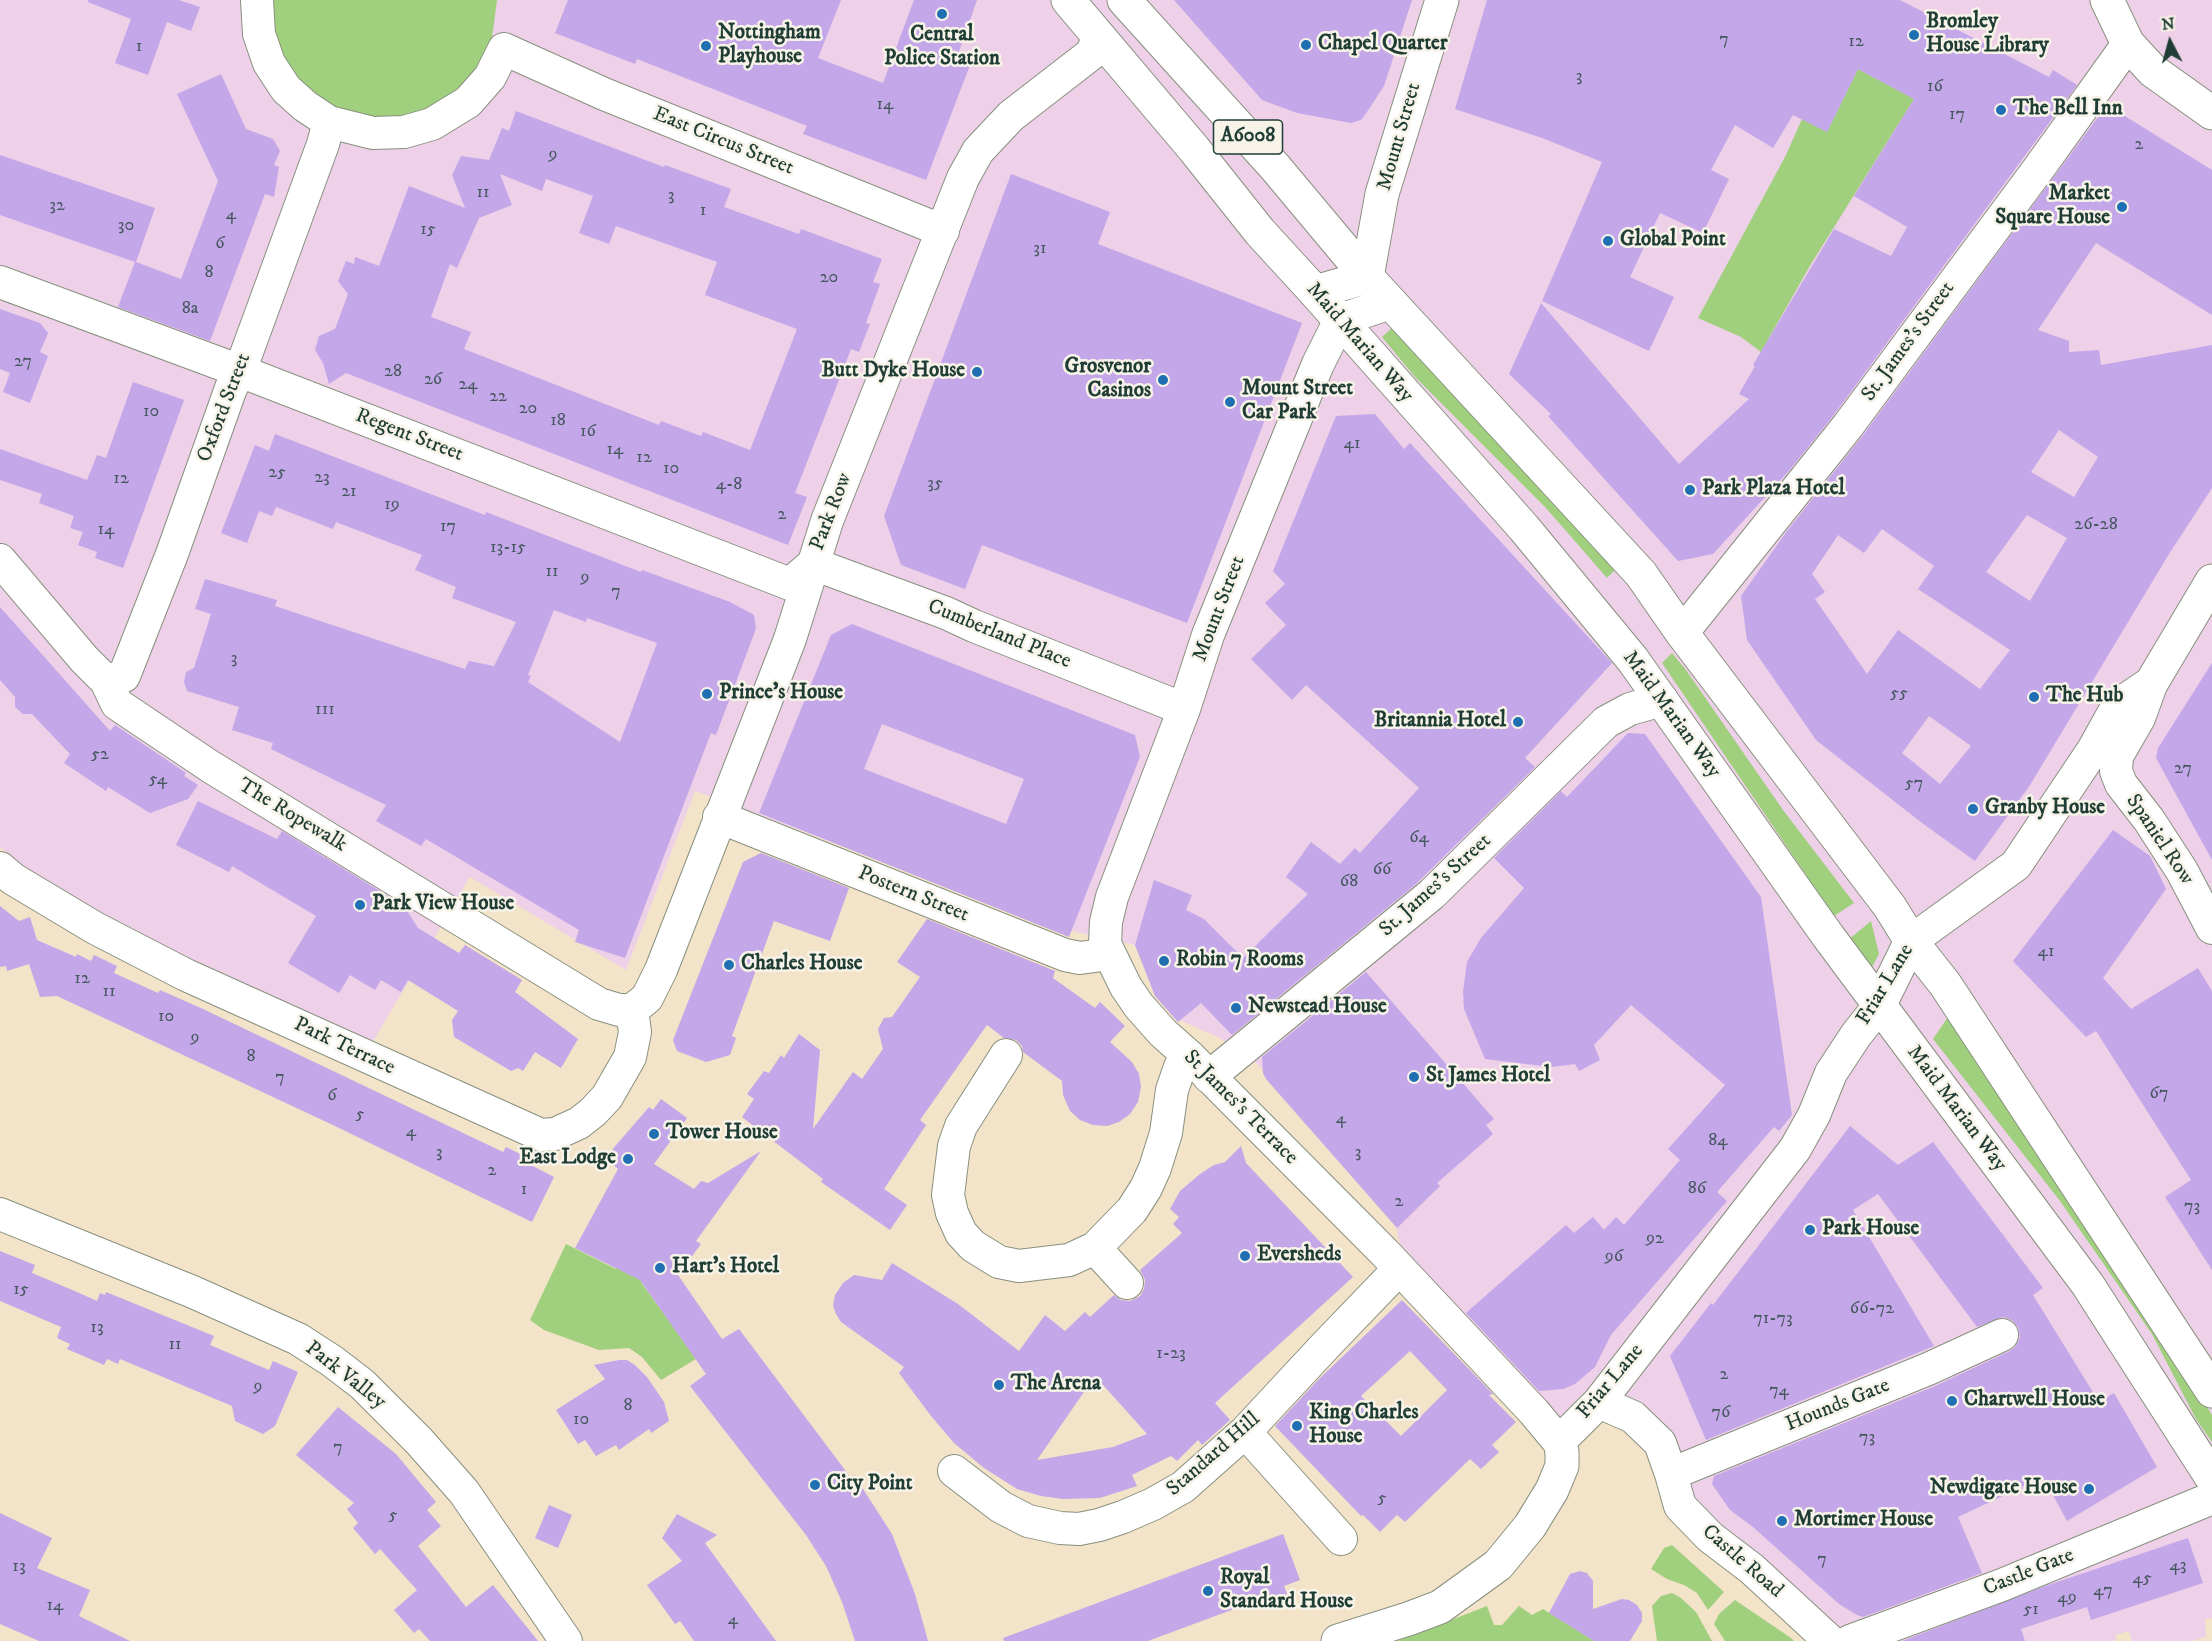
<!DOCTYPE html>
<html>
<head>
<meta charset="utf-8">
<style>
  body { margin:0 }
  #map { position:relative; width:2212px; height:1641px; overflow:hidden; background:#f2e3c9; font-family:"IM FELL DW Pica",serif }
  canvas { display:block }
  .north { position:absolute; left:2140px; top:12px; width:60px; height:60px; -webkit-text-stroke:4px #f7f3e8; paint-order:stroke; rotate:354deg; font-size:16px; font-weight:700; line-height:24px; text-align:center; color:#1f3d34 }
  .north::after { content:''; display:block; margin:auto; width:21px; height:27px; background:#1f3d34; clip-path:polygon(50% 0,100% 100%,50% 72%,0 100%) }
</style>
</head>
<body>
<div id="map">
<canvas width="2212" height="1641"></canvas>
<div class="north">N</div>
</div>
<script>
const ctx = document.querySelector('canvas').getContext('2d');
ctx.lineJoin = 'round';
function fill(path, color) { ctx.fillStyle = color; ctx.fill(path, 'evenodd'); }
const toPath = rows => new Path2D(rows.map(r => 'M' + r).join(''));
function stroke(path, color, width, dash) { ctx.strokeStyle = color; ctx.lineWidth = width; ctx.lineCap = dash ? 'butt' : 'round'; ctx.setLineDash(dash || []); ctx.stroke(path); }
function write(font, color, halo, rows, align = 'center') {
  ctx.font = font + ' "IM FELL DW Pica",serif'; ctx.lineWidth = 5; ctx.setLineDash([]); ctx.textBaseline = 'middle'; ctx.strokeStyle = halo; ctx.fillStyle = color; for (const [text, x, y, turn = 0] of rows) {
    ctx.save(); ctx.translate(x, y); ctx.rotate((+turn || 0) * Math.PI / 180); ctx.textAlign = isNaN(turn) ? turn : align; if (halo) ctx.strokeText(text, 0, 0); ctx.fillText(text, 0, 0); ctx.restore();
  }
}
fill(toPath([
  [0,0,2212,0,2212,1618,2205,1619,2206,1637,2192,1641,2132,1641,2129,1631,2116,1635,2116,1640,2113,1641,1851,1641,1844,1632,1705,1514,1614,1382,1558,1432,1403,1259,1394,1216,1259,1065,1220,1038,1173,1017,1135,945,1064,929,695,791,626,970,470,877,371,1045,127,932,59,892,23,866,0,847]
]), '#eed0e8');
fill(toPath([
  [271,0,497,0,492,38,474,73,449,97,411,115,383,118,362,116,341,110,306,87,282,56,272,25],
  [1858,69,1914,99,1811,264,1761,352,1741,337,1698,318,1785,157,1802,119,1827,132],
  [1395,325,1617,568,1607,578,1546,508,1415,377,1382,337],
  [1672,653,1686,670,1783,810,1854,903,1834,916,1662,663],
  [1871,921,1879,954,1871,969,1848,940],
  [1950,1014,2120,1269,2212,1415,2212,1442,2196,1419,2152,1334,2060,1201,1933,1039],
  [566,1244,616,1269,626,1250,644,1277,641,1282,696,1359,661,1380,642,1357,629,1348,599,1350,544,1330,530,1320],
  [1672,1545,1724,1592,1708,1610,1697,1593,1684,1585,1667,1579,1651,1569,1664,1548],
  [1672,1593,1681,1598,1696,1612,1712,1641,1657,1641,1652,1606,1661,1596],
  [1735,1600,1791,1638,1794,1641,1725,1641,1714,1624,1719,1614],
  [1487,1606,1494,1625,1502,1625,1519,1606,1532,1615,1543,1609,1594,1641,1397,1641]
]), '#a0d07e');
fill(toPath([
  [88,0,179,0,200,7,191,31,167,22,148,75,115,63,131,19,88,2],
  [568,0,841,0,818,58,883,83,914,0,977,0,956,60,970,65,926,180,803,134,807,126,637,59,635,64,555,33],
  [1174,0,1412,0,1384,86,1365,115,1361,120,1351,123,1297,113,1262,100],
  [1487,0,1900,0,2049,77,2053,70,2077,85,1833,416,1788,472,1713,554,1678,561,1548,416,1551,414,1509,374,1541,303,1679,464,1749,399,1739,394,1755,366,1753,365,1834,229,1891,256,1907,227,1854,196,1914,99,1858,69,1827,132,1793,115,1773,148,1735,125,1711,170,1729,179,1703,233,1660,213,1630,277,1674,297,1649,351,1542,301,1602,162,1542,138,1455,109],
  [221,74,246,129,273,139,280,151,274,165,279,167,274,197,265,194,210,341,118,307,135,262,0,215,0,155,155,208,136,262,181,279,218,181,177,94],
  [2107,105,2212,170,2212,315,2096,243,2038,330,2069,341,2069,352,2099,350,2101,365,2212,345,2212,488,2169,554,2030,785,1975,861,1922,823,1816,740,1747,640,1741,596,1787,531,1861,438],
  [2059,430,2098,457,2074,497,2031,472],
  [2027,515,2067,538,2030,601,1986,572],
  [1882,529,1934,566,1918,589,2010,650,1980,689,1898,630,1867,674,1815,599,1825,592,1812,574,1838,535,1864,553],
  [1929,716,1971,746,1940,784,1902,753],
  [516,111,632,155,664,167,665,165,731,189,724,207,799,234,801,229,882,259,873,282,880,284,866,323,870,324,859,352,851,349,795,493,807,497,788,545,346,373,329,384,323,363,315,350,319,336,335,329,348,294,338,281,346,261,354,264,355,257,379,266,409,186,465,208,452,175,461,156,489,160,502,128,509,131],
  [500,174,542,191,546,179,593,196,579,233,609,244,616,226,717,262,705,295,797,329,750,450,703,432,701,436,661,421,659,425,464,349,471,332,431,317,450,264,457,268,479,218,512,205],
  [1011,174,1110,212,1098,244,1302,323,1187,623,982,545,965,589,901,565,884,516],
  [0,309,40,323,48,333,40,352,48,356,30,403,3,392,10,373,0,369],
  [133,382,184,400,123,568,95,558,97,552,78,545,83,532,70,528,74,516,39,503,42,494,0,480,0,449,87,480,97,455,106,458],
  [1375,414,1404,449,1410,443,1612,663,1525,758,1535,767,1416,884,1232,1035,1201,1003,1178,1022,1155,996,1135,945,1154,880,1192,895,1186,910,1204,919,1243,958,1308,894,1286,877,1311,842,1340,864,1355,848,1360,853,1419,788,1306,685,1292,700,1251,659,1286,625,1265,603,1285,584,1273,571,1336,416],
  [275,434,485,515,486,512,641,572,642,570,730,602,754,615,756,628,754,634,716,735,711,733,625,958,575,942,579,930,426,839,421,846,376,821,386,805,271,749,273,743,232,730,239,707,187,691,184,682,186,672,194,668,211,614,195,609,205,579,277,600,275,606,465,669,469,661,494,666,516,622,452,598,456,587,415,570,422,555,336,522,333,529,276,507,272,516,259,511,247,543,221,533,255,445,269,451],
  [554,610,586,622,587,618,657,643,620,742,528,682,531,676,528,675],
  [0,607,110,731,115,725,186,773,184,776,198,785,188,799,150,813,108,787,106,791,64,763,70,754,32,714,23,714,15,707,15,697,0,680],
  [852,624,1135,735,1140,757,1069,937,759,813,831,635],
  [882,724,1024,779,1006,824,864,769],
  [2212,663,2212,860,2156,758,2158,748],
  [1628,733,1645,734,1761,897,1792,1115,1779,1131,1774,1127,1717,1192,1727,1201,1611,1335,1595,1367,1575,1384,1563,1389,1539,1391,1466,1313,1566,1225,1574,1233,1593,1217,1604,1230,1616,1217,1624,1225,1680,1160,1668,1149,1725,1085,1631,1005,1594,1045,1600,1060,1579,1071,1575,1064,1551,1067,1485,1059,1464,1009,1463,992,1467,962,1481,938,1524,888,1494,858,1561,791,1567,797],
  [198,801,277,839,282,831,404,906,418,928,459,953,465,945,522,980,515,992,578,1039,561,1068,535,1052,523,1071,518,1068,511,1071,454,1037,452,1020,458,1011,408,980,401,992,381,980,375,990,350,975,339,993,288,963,316,916,232,866,229,872,176,845],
  [2113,830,2150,856,2166,889,2103,978,2131,1009,2198,968,2212,991,2212,1270,2165,1197,2191,1180,2096,1031,2086,1037,2013,961],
  [761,853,849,888,830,941,774,921,732,1036,736,1038,730,1055,706,1062,677,1051,673,1040,743,862],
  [0,906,19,921,30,917,37,940,76,957,77,954,91,961,94,955,117,966,114,973,158,993,160,990,203,1009,503,1152,506,1147,530,1159,527,1163,554,1177,532,1222,335,1126,57,996,40,997,29,964,7,971,6,966,0,967],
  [927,919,1055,971,1053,978,1095,1008,1100,1002,1125,1026,1110,1042,1132,1062,1139,1074,1141,1087,1138,1102,1130,1114,1119,1122,1107,1126,1093,1125,1080,1120,1070,1111,1063,1095,1062,1081,1023,1052,1022,1046,1016,1040,1004,1038,987,1025,920,1120,926,1125,884,1189,907,1205,890,1230,821,1182,823,1179,742,1117,754,1099,747,1094,764,1071,769,1073,781,1055,784,1058,799,1034,820,1050,813,1129,853,1072,862,1079,883,1049,878,1029,884,1018,892,1017,920,977,897,962],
  [1366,972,1494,1119,1486,1125,1493,1134,1437,1183,1440,1186,1397,1228,1266,1079,1263,1073,1262,1057],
  [661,1099,687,1118,654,1164,694,1189,701,1181,708,1183,761,1151,696,1241,701,1244,678,1275,722,1339,739,1329,851,1478,854,1475,892,1534,915,1594,928,1641,855,1641,842,1602,826,1566,806,1535,690,1386,706,1374,640,1280,575,1248,618,1169,605,1158,649,1107,653,1110],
  [1850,1126,1898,1165,1933,1142,2043,1288,2033,1295,2099,1402,2114,1393,2157,1467,2067,1521,2043,1477,1958,1517,1982,1573,1863,1617,1857,1615,1839,1604,1753,1527,1730,1510,1712,1484,1714,1476,1935,1386,2010,1351,2016,1346,2020,1337,2018,1327,2012,1320,2003,1317,1977,1327,1878,1194,1853,1210,1934,1346,1706,1440,1670,1356,1711,1303,1713,1305],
  [1241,1146,1246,1163,1353,1277,1215,1403,1230,1420,1202,1445,1198,1440,1177,1461,1171,1456,1132,1475,1137,1486,1100,1498,1063,1499,1041,1496,1017,1489,984,1468,954,1443,931,1416,899,1373,904,1367,841,1322,836,1314,833,1306,835,1295,843,1283,854,1275,882,1280,892,1263,958,1304,1019,1351,1045,1315,1065,1331,1085,1312,1090,1317,1114,1295,1121,1300,1130,1301,1140,1296,1144,1289,1145,1280,1140,1270,1182,1233,1173,1224,1179,1217,1170,1209,1180,1191,1200,1174,1214,1165,1225,1162],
  [1095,1376,1147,1434,1113,1447,1037,1460],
  [0,1251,35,1265,32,1273,77,1292,97,1301,100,1293,105,1295,106,1292,214,1336,210,1345,269,1370,273,1361,298,1372,275,1426,263,1434,235,1421,232,1406,120,1359,118,1364,107,1359,104,1365,67,1349,70,1344,57,1338,61,1327,0,1301],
  [1402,1300,1493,1394,1489,1395,1516,1422,1492,1445,1499,1452,1481,1469,1470,1459,1405,1522,1397,1515,1380,1532,1363,1515,1361,1516,1275,1426,1319,1379],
  [1410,1351,1447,1390,1401,1436,1361,1396],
  [619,1360,627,1360,635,1365,647,1377,664,1402,669,1421,651,1433,649,1429,619,1450,616,1445,596,1456,585,1440,578,1444,556,1410,605,1379,594,1365],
  [338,1407,396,1454,436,1502,427,1510,441,1526,418,1546,466,1607,493,1585,538,1641,430,1641,419,1629,414,1633,394,1610,417,1590,380,1549,375,1554,353,1528,358,1523,347,1509,354,1503,296,1455],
  [549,1505,572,1515,558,1548,535,1538],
  [0,1513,52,1538,37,1568,90,1590,79,1616,130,1641,39,1641,0,1624],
  [677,1514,717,1535,705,1543,776,1641,694,1641,680,1621,675,1624,647,1585,682,1561,662,1538],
  [1283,1534,1300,1580,1284,1586,1288,1596,1255,1609,1253,1602,1148,1641,1004,1641,1003,1638],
  [2188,1538,2203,1583,2091,1620,2087,1607,2021,1629,2025,1641,1902,1641,2048,1585],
  [1580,1571,1587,1573,1593,1581,1593,1609,1622,1599,1629,1600,1637,1605,1642,1613,1642,1621,1630,1641,1594,1641,1549,1613,1570,1574]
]), '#c3a7e9');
const street = toPath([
  [257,0,259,34,269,63,286,89,305,106,329,122,373,133,404,132,432,124,468,102,490,77,504,49,604,94,943,231],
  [0,282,240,371,790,584,811,566],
  [1390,303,1340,320,1318,364,1208,635,1184,709,1112,897,1106,922,1105,944,1126,987,1139,1006,1163,1033,1189,1056,1385,1253,1534,1412,1559,1442,1562,1452],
  [0,560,84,659,106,681,117,704,211,767,599,1004,619,1010,632,1010],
  [811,566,827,569,946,613,974,626,1184,709],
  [1682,633,1847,427,2039,168,2128,44],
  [106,681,124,676,172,554,231,388,240,371,323,144,329,122],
  [2152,682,2139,718,2117,756,2116,771,2121,784,2149,820,2182,871,2212,928],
  [719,817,1065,955,1080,958,1109,954],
  [0,868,13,879,95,928,186,975,541,1135,555,1134,579,1123,593,1112,607,1097,630,1057,635,1032,632,1010],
  [1911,941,2016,865,2093,750,2118,705,2152,682],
  [632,1010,647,998,661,970,790,639,827,521,963,178,978,151,1011,116,1091,54,1099,37],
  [1006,1055,961,1126,954,1146,948,1195,952,1213,961,1233,973,1246,999,1262,1019,1266,1069,1260,1095,1248,1132,1210,1146,1188,1155,1168,1166,1133,1172,1090,1180,1067,1189,1056],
  [1209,1077,1432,894,1606,722,1630,709,1662,700],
  [0,1214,193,1292,298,1339,332,1361,362,1384,419,1441,464,1492,566,1641],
  [1095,1248,1127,1283],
  [1599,1402,1633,1417,1660,1443,1671,1474,1680,1506,1710,1537,1752,1569,1830,1641],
  [1245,1432,1341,1539],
  [1559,1442,1599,1402,1795,1149,1814,1115,1831,1073,1856,1035,1879,1006],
  [954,1471,1001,1507,1028,1521,1060,1528,1079,1529,1099,1525,1123,1517,1153,1504,1183,1487,1245,1432,1325,1346,1399,1269],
  [1671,1474,1928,1369,2002,1335],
  [1850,1641,2002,1585,2205,1501]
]);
const secondary = toPath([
  [2107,0,2128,44,2153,71,2212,113],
  [1315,292,1367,277,1382,194,1442,0],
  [2152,682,2212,581],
  [1338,1641,1408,1619,1440,1607,1498,1565,1530,1526,1552,1490,1562,1466,1562,1452]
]);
const primary = toPath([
  [1068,0,1194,149,1260,232,1315,292,1524,528,1633,660,1828,936,2088,1285,2212,1478],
  [1124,0,1275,167,1367,277,1641,574,1682,633,1890,907,1911,941,1945,984,2212,1391],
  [1879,1006,1911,941]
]);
stroke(street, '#88907e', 34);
stroke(secondary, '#88907e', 35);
stroke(primary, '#88907e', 35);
stroke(street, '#fff', 32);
stroke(secondary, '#fff', 33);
stroke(primary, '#fff', 33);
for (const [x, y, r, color] of [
  [942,14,6,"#1f6fb2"],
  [1914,35,6,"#1f6fb2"],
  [1306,45,6,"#1f6fb2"],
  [706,46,6,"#1f6fb2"],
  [2001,110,6,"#1f6fb2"],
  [2122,207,6,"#1f6fb2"],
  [1608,241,6,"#1f6fb2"],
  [977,372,6,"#1f6fb2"],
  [1163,380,6,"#1f6fb2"],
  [1230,402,6,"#1f6fb2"],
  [1690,490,6,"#1f6fb2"],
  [707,694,6,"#1f6fb2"],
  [2034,697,6,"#1f6fb2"],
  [1518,722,6,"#1f6fb2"],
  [1973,809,6,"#1f6fb2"],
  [360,905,6,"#1f6fb2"],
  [1164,961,6,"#1f6fb2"],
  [729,965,6,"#1f6fb2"],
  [1236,1008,6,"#1f6fb2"],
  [1414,1077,6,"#1f6fb2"],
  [654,1134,6,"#1f6fb2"],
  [628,1159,6,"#1f6fb2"],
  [1810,1230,6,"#1f6fb2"],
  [1245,1256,6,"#1f6fb2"],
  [660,1268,6,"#1f6fb2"],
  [999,1385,6,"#1f6fb2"],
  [1952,1401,6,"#1f6fb2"],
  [1297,1426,6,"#1f6fb2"],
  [815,1485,6,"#1f6fb2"],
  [2089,1489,6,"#1f6fb2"],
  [1782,1521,6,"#1f6fb2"],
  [1208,1591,6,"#1f6fb2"]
]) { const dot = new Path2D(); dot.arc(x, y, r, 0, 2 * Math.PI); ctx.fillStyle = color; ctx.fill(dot); stroke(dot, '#f7f3e8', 2); }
write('18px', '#485861', null, [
  ["7",1724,40],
  ["12",1856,42],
  ["1",139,47],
  ["3",1579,77],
  ["16",1935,87],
  ["14",885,105],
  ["17",1957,115],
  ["2",2139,145],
  ["9",553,155],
  ["11",483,193],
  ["3",671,196],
  ["32",57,206],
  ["1",703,211],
  ["4",231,215],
  ["30",126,226],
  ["15",428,230],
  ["6",220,244],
  ["31",1040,249],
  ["8",209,273],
  ["20",829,278],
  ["8a",190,309],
  ["27",23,362],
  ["28",393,372],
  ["26",433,380],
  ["24",468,385],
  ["22",498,397],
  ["20",528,409],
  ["10",151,412],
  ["18",558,421],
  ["16",588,432],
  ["41",1352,444],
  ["14",615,450],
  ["12",644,458],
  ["10",671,469],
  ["25",277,473],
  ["23",322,478],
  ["12",121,479],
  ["35",935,484],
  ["4-8",729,485],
  ["21",349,492],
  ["19",392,505],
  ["2",782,515],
  ["26-28",2096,525],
  ["17",448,527],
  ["14",106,530],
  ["13-15",508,548],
  ["11",552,572],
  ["9",585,578],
  ["7",616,592],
  ["3",234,659],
  ["55",1899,694],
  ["111",325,710],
  ["52",100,755],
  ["27",2183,769],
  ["54",158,780],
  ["57",1914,784],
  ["64",1419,838],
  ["66",1382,870],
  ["68",1349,882],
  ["41",2046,952],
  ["12",82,979],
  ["11",109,992],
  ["10",166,1017],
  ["9",195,1038],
  ["8",251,1057],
  ["7",280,1078],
  ["67",2159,1094],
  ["6",332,1096],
  ["5",360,1115],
  ["4",1341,1119],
  ["4",411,1132],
  ["84",1718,1141],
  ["3",439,1153],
  ["3",1358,1153],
  ["2",492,1171],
  ["86",1697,1189],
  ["1",524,1190],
  ["2",1399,1202],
  ["73",2192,1207],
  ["92",1655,1239],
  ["96",1614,1257],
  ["15",21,1290],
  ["66-72",1872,1309],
  ["71-73",1773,1319],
  ["13",97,1328],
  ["11",175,1345],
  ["1-23",1171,1354],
  ["2",1724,1375],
  ["9",258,1387],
  ["74",1779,1391],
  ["8",628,1406],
  ["76",1721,1413],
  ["10",581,1420],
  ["73",1867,1438],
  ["7",338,1448],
  ["5",1382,1499],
  ["5",393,1516],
  ["7",1822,1560],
  ["43",2178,1566],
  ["13",19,1567],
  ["45",2142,1579],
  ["47",2103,1591],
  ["49",2067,1598],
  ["14",55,1606],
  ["51",2031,1610],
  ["4",733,1620]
]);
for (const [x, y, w] of [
  [1248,137,69]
]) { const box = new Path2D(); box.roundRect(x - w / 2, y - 17, w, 34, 4.5); ctx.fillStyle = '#f7f3e8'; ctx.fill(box); stroke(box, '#1f3d34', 1.5); }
write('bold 20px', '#1f3d34', null, [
  ["A6008",1248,137]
]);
write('bold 21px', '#1f3d34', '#f7f3e8', [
  ["Bromley",1926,23],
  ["House Library",1926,47],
  ["Nottingham",718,34],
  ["Playhouse",718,58],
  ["Central",942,36,"center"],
  ["Police Station",942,60,"center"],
  ["Chapel Quarter",1318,45],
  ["The Bell Inn",2013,110],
  ["Market",2110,195,"right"],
  ["Square House",2110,219,"right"],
  ["Global Point",1620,241],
  ["Grosvenor",1151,368,"right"],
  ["Casinos",1151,392,"right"],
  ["Butt Dyke House",965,372,"right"],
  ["Mount Street",1242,390],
  ["Car Park",1242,414],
  ["Park Plaza Hotel",1702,490],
  ["Prince's House",719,694],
  ["The Hub",2046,697],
  ["Britannia Hotel",1506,722,"right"],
  ["Granby House",1985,809],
  ["Park View House",372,905],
  ["Robin 7 Rooms",1176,961],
  ["Charles House",741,965],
  ["Newstead House",1248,1008],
  ["St James Hotel",1426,1077],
  ["Tower House",666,1134],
  ["East Lodge",616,1159,"right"],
  ["Park House",1822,1230],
  ["Eversheds",1257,1256],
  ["Hart's Hotel",672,1268],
  ["The Arena",1011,1385],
  ["Chartwell House",1964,1401],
  ["King Charles",1309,1414],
  ["House",1309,1438],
  ["City Point",827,1485],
  ["Newdigate House",2077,1489,"right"],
  ["Mortimer House",1794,1521],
  ["Royal",1220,1579],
  ["Standard House",1220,1603]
], 'left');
write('21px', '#1f3d34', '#f7f3e8', [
  ["Mount Street",1400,137,-74],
  ["East Circus Street",723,142,22],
  ["St. James's Street",1909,342,-54],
  ["Maid Marian Way",1359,343,49],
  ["Oxford Street",225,408,-69],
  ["Regent Street",409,436,21],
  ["Park Row",832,512,-69],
  ["Mount Street",1220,609,-69],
  ["Cumberland Place",999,635,22],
  ["Maid Marian Way",1671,715,54],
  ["The Ropewalk",292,816,31],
  ["Spaniel Row",2159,840,56],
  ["St. James's Street",1436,886,-42],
  ["Postern Street",913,895,22],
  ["Friar Lane",1886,985,-59],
  ["Park Terrace",344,1047,25],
  ["St James's Terrace",1240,1108,45],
  ["Maid Marian Way",1956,1109,53],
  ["Park Valley",345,1376,38],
  ["Friar Lane",1611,1382,-50],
  ["Hounds Gate",1838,1406,-22],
  ["Standard Hill",1214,1455,-41],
  ["Castle Road",1742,1562,41],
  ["Castle Gate",2029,1573,-22]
]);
</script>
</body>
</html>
